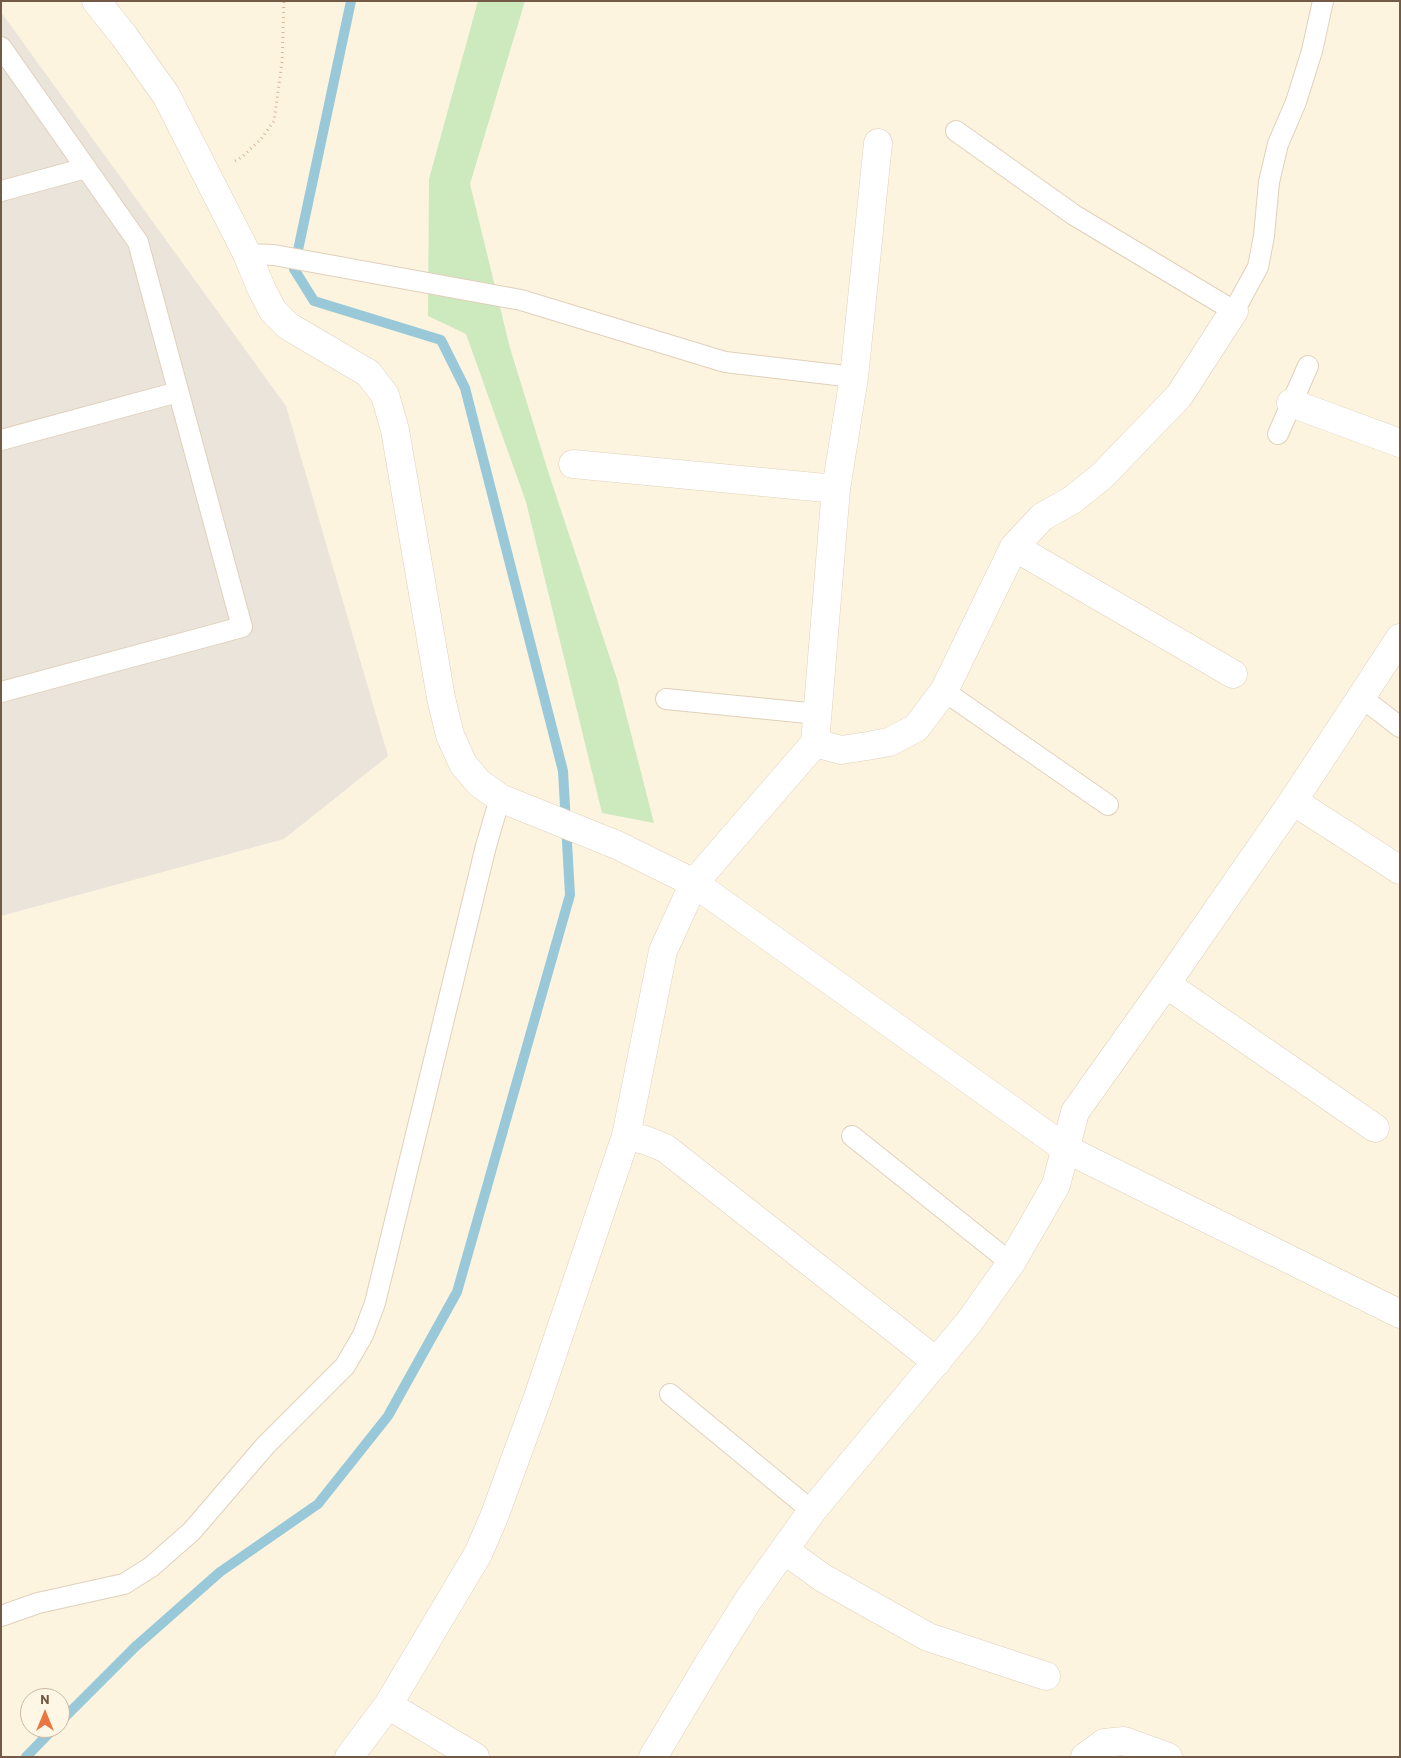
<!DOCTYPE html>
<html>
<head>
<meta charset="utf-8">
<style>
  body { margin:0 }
  #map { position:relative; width:1401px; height:1758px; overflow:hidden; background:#fdf4df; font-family:Barlow,sans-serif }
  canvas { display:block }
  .frame { position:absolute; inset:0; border:2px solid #735a46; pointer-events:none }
  .north { position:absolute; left:20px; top:1688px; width:50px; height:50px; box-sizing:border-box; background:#fff7e5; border:1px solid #c7b8a5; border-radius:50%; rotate:0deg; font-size:14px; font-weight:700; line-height:20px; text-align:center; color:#735a46 }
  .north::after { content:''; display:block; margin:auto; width:18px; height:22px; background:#ea7540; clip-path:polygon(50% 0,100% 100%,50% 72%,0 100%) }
</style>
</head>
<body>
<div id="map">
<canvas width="1401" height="1758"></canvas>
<div class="frame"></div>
<div class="north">N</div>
</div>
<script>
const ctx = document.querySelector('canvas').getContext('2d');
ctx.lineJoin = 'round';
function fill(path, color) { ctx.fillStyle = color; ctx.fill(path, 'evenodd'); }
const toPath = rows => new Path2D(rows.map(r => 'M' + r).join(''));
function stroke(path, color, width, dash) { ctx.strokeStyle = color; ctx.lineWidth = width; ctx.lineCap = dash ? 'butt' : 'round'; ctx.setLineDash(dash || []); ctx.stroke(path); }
fill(toPath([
  [1,12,286,406,388,756,284,839,1,916]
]), '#eae4db');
fill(toPath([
  [478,1,525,1,470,184,510,348,548,471,617,679,654,823,602,813,526,502,466,334,428,316,429,179]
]), '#cceabe');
stroke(toPath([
  [60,1722,135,1647,220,1572,318,1504,388,1416,457,1292,570,895,563,771,465,388,441,340,314,301,294,269,351,1],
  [26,1757,54,1728]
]), '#99c9d8', 10);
const service = toPath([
  [1,47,138,242,242,627,1,692],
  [956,131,1074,215,1234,311,1258,267,1264,236,1269,182,1278,144,1296,102,1312,51,1323,1],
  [1,191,86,168],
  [247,254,274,255,521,300,725,362,854,377],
  [1278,434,1308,366],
  [1,440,178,392],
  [944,691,1108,805],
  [1361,697,1400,727],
  [666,699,818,714],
  [852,1136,1011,1263],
  [670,1394,812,1511],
  [1,1616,38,1603,124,1584,151,1567,192,1531,265,1446,345,1366,363,1335,375,1303,486,846,500,798]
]);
const minor = toPath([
  [96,1,124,36,166,95,247,254,262,290,273,311,288,326,368,373,385,395,395,430,441,698,450,735,463,764,479,783,500,798,617,845,694,883,1066,1149,1400,1314],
  [1291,403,1400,443],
  [573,464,836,489],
  [1014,547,1233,674],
  [815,743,841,750,867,746,889,742,916,728,944,691,1014,547,1042,517,1072,500,1102,476,1179,396,1234,311],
  [1293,801,1400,870],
  [1166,984,1375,1128],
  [626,1136,645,1140,665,1148,937,1362],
  [784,1550,823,1578,928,1637,1046,1676],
  [388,1705,475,1757],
  [349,1757,388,1705,478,1554,494,1517,539,1394,626,1136,663,951,694,883,815,743,836,489,854,377,878,143],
  [653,1757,709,1663,749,1599,784,1550,812,1511,970,1321,1011,1263,1056,1185,1075,1112,1166,984,1293,801,1400,638],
  [1085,1757,1104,1743,1124,1741,1168,1757]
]);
stroke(service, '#e0d0bb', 22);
stroke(minor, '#e0d0bb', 29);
stroke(toPath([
  [235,161,242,157,261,139,274,121,282,62,284,1]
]), '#d7b79a', 3, [1, 4]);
stroke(service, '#fff', 20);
stroke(minor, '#fff', 28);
</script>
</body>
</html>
